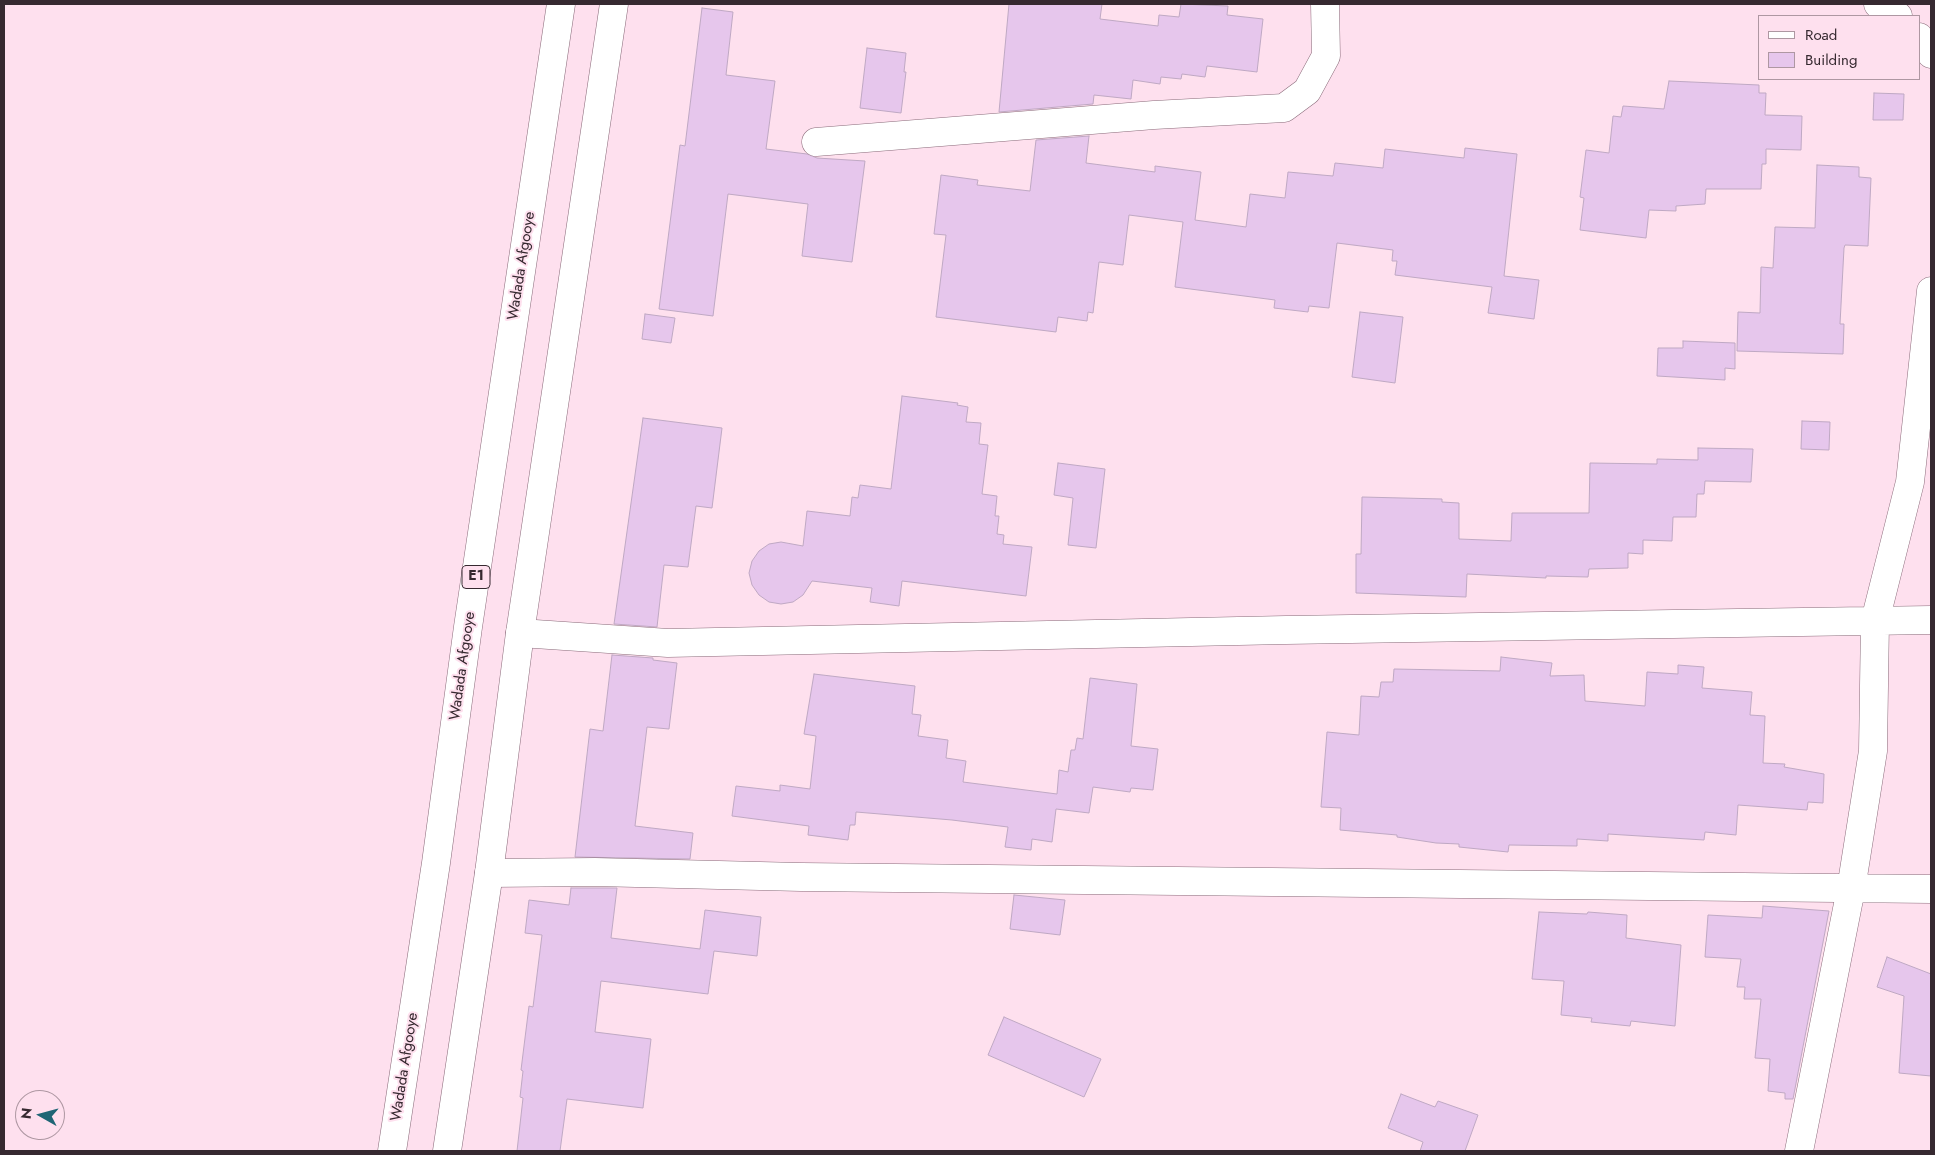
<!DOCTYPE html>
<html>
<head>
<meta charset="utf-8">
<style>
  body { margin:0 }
  #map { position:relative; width:1935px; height:1155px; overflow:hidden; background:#fee0ee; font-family:Jost,sans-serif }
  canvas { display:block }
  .frame { position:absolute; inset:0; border:5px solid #362930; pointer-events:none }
  .legend { position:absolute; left:1758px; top:15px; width:162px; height:65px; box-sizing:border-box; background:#fee0ee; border:1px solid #ae97a2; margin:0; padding:6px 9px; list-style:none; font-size:15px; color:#362930 }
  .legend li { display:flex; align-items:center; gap:10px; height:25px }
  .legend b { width:25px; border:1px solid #ae97a2 }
  .north { position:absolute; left:15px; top:1090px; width:50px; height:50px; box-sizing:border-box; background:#fee0ee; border:1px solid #ae97a2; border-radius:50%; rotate:277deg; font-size:14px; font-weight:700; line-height:20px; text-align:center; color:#362930 }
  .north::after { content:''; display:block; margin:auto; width:18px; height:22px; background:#1f6575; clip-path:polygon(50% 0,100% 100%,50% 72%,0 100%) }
</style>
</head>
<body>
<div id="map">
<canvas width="1935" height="1155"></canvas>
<div class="frame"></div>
<ul class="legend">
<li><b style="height:6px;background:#fff"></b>Road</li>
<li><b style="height:14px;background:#e6c6ec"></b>Building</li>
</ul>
<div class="north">N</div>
</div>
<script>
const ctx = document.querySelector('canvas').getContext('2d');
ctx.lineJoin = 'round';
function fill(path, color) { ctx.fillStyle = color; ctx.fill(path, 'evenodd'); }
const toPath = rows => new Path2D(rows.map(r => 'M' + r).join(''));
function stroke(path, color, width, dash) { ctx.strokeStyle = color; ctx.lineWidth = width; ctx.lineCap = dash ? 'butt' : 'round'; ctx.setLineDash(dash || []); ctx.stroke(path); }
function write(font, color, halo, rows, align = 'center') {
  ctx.font = font + ' Jost,sans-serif'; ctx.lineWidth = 4; ctx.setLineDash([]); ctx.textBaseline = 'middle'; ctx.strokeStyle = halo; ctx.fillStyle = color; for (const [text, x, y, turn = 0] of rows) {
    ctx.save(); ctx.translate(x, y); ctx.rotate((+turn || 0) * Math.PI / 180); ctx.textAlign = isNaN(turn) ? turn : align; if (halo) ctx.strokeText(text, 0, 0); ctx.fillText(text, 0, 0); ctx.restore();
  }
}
const building = toPath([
  [1009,4,1102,4,1100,19,1158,26,1159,15,1179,17,1181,4,1228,6,1227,15,1263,19,1257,72,1207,66,1205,77,1182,74,1181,79,1161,77,1160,84,1133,80,1131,99,1094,95,1093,104,999,112,1009,4],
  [702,8,733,12,726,75,775,81,766,149,807,154,817,158,865,161,852,262,802,256,808,204,728,194,713,316,659,309,680,145,685,146,702,8],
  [867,48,906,53,904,72,906,72,901,113,860,108,867,48],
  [1669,81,1759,85,1759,93,1766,93,1765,115,1802,116,1801,150,1766,149,1766,164,1762,164,1761,189,1706,189,1705,204,1676,206,1676,211,1649,210,1646,238,1580,230,1584,198,1580,197,1586,150,1609,153,1613,116,1621,117,1623,106,1664,109,1669,81],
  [1874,93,1904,94,1903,120,1873,120,1874,93],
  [1089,136,1086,163,1155,172,1155,166,1201,172,1195,220,1246,227,1250,194,1285,198,1288,172,1333,176,1335,163,1383,168,1385,149,1464,158,1465,148,1517,154,1504,276,1539,280,1534,319,1488,313,1492,287,1395,275,1397,261,1392,261,1393,250,1337,243,1329,308,1309,306,1308,312,1274,308,1275,300,1175,287,1183,222,1129,215,1123,265,1099,262,1093,313,1088,312,1087,321,1058,317,1056,332,936,317,946,235,934,234,941,175,978,180,977,185,1030,191,1036,140,1089,136],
  [1817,165,1859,167,1859,177,1871,178,1868,246,1845,245,1844,248,1840,324,1844,324,1843,354,1737,351,1738,312,1760,313,1761,267,1773,268,1775,227,1815,228,1817,165],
  [1360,312,1403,317,1395,383,1352,377,1360,312],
  [645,314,675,318,671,343,642,339,645,314],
  [1683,341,1735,343,1735,369,1725,368,1725,380,1657,376,1658,348,1683,348,1683,341],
  [902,396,958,403,957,405,968,407,966,422,981,423,979,444,988,445,982,494,997,496,995,516,999,516,997,534,1004,535,1003,544,1032,547,1026,596,902,581,899,606,870,602,872,588,812,581,803,595,793,602,781,604,769,602,759,595,752,585,749,573,752,561,759,551,769,544,781,542,803,546,807,511,850,516,852,497,858,498,860,485,891,489,902,396],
  [643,418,722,428,712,508,696,506,688,567,664,565,657,627,614,624,643,418],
  [1802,421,1830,422,1829,450,1801,449,1802,421],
  [1698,448,1753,449,1751,482,1705,481,1704,494,1697,494,1696,517,1673,517,1672,541,1643,540,1643,554,1628,553,1628,568,1589,569,1588,577,1546,576,1546,578,1467,574,1466,597,1356,593,1356,554,1361,554,1362,497,1442,499,1442,502,1459,503,1459,539,1511,541,1512,513,1589,513,1590,463,1657,464,1657,459,1698,460,1698,448],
  [1058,463,1105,469,1096,548,1068,545,1073,498,1054,495,1058,463],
  [612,655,653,658,653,660,677,663,669,729,647,727,635,826,693,833,690,859,575,857,590,729,603,731,612,655],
  [1501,657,1552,663,1550,676,1584,675,1585,701,1645,706,1647,672,1678,674,1678,665,1704,667,1702,688,1752,692,1750,715,1765,716,1763,763,1785,764,1784,767,1824,774,1823,803,1808,802,1807,810,1738,805,1736,835,1705,832,1704,840,1608,834,1608,841,1577,839,1577,846,1509,845,1508,852,1459,847,1459,844,1436,843,1397,837,1397,835,1340,830,1341,808,1321,807,1327,732,1359,735,1361,696,1379,697,1381,682,1393,682,1394,669,1500,671,1501,657],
  [814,674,915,686,912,714,921,715,918,736,948,740,946,758,966,761,963,782,1057,794,1059,770,1068,772,1071,750,1075,750,1077,738,1083,739,1090,678,1137,684,1131,746,1158,749,1153,790,1131,788,1130,792,1093,787,1089,813,1056,809,1052,842,1032,839,1031,850,1005,847,1008,827,952,820,856,812,855,825,850,825,848,840,808,835,809,826,732,816,736,786,780,791,780,785,810,789,816,736,804,734,814,674],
  [571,888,617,888,611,938,700,949,705,910,761,917,757,956,714,951,708,994,601,981,595,1032,651,1039,643,1108,567,1099,560,1151,517,1151,523,1098,520,1097,523,1071,521,1070,529,1006,533,1007,542,935,525,933,529,900,569,905,571,888],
  [1014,895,1065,900,1060,935,1010,929,1014,895],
  [1763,906,1829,911,1793,1099,1785,1099,1785,1093,1768,1091,1770,1059,1755,1058,1761,999,1744,999,1745,987,1737,987,1741,959,1705,957,1708,915,1762,918,1763,906],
  [1539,912,1587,914,1588,912,1627,915,1626,938,1681,945,1675,1026,1631,1021,1630,1026,1591,1022,1592,1018,1561,1015,1564,981,1532,979,1539,912],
  [1887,957,1931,974,1931,1076,1899,1073,1904,996,1877,987,1887,957],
  [1004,1017,1101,1059,1084,1097,988,1055,1004,1017],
  [1401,1094,1435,1107,1438,1101,1478,1115,1465,1151,1420,1151,1423,1142,1388,1128,1401,1094]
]);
fill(building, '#e6c6ec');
stroke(building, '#bfa8c3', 1);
const minor = toPath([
  [1878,4,1898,16],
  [1919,37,1931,54],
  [816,142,1154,115,1284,108,1307,91,1326,56,1325,4],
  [520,633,668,643,1286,630,1931,620],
  [489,873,595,872,801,877,1931,889],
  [1799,1151,1851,889,1873,751,1875,621,1910,482,1931,291]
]);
const highway = toPath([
  [392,1151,436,863,468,627,561,4],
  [447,1151,489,873,520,633,614,4]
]);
stroke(minor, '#8a6b7a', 29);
stroke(highway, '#8a6b7a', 29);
stroke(minor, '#fff', 28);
stroke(highway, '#fff', 28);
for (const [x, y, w] of [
  [476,577,28]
]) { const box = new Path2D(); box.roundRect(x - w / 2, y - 11.5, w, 23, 4); ctx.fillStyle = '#fee0ee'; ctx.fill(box); stroke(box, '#362930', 1); }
write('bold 14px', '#362930', null, [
  ["E1",476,577]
]);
write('15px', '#362930', '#fee0ee', [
  ["Wadada Afgooye",522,266,-81],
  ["Wadada Afgooye",463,666,-82],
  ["Wadada Afgooye",405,1067,-81]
]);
</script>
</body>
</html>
